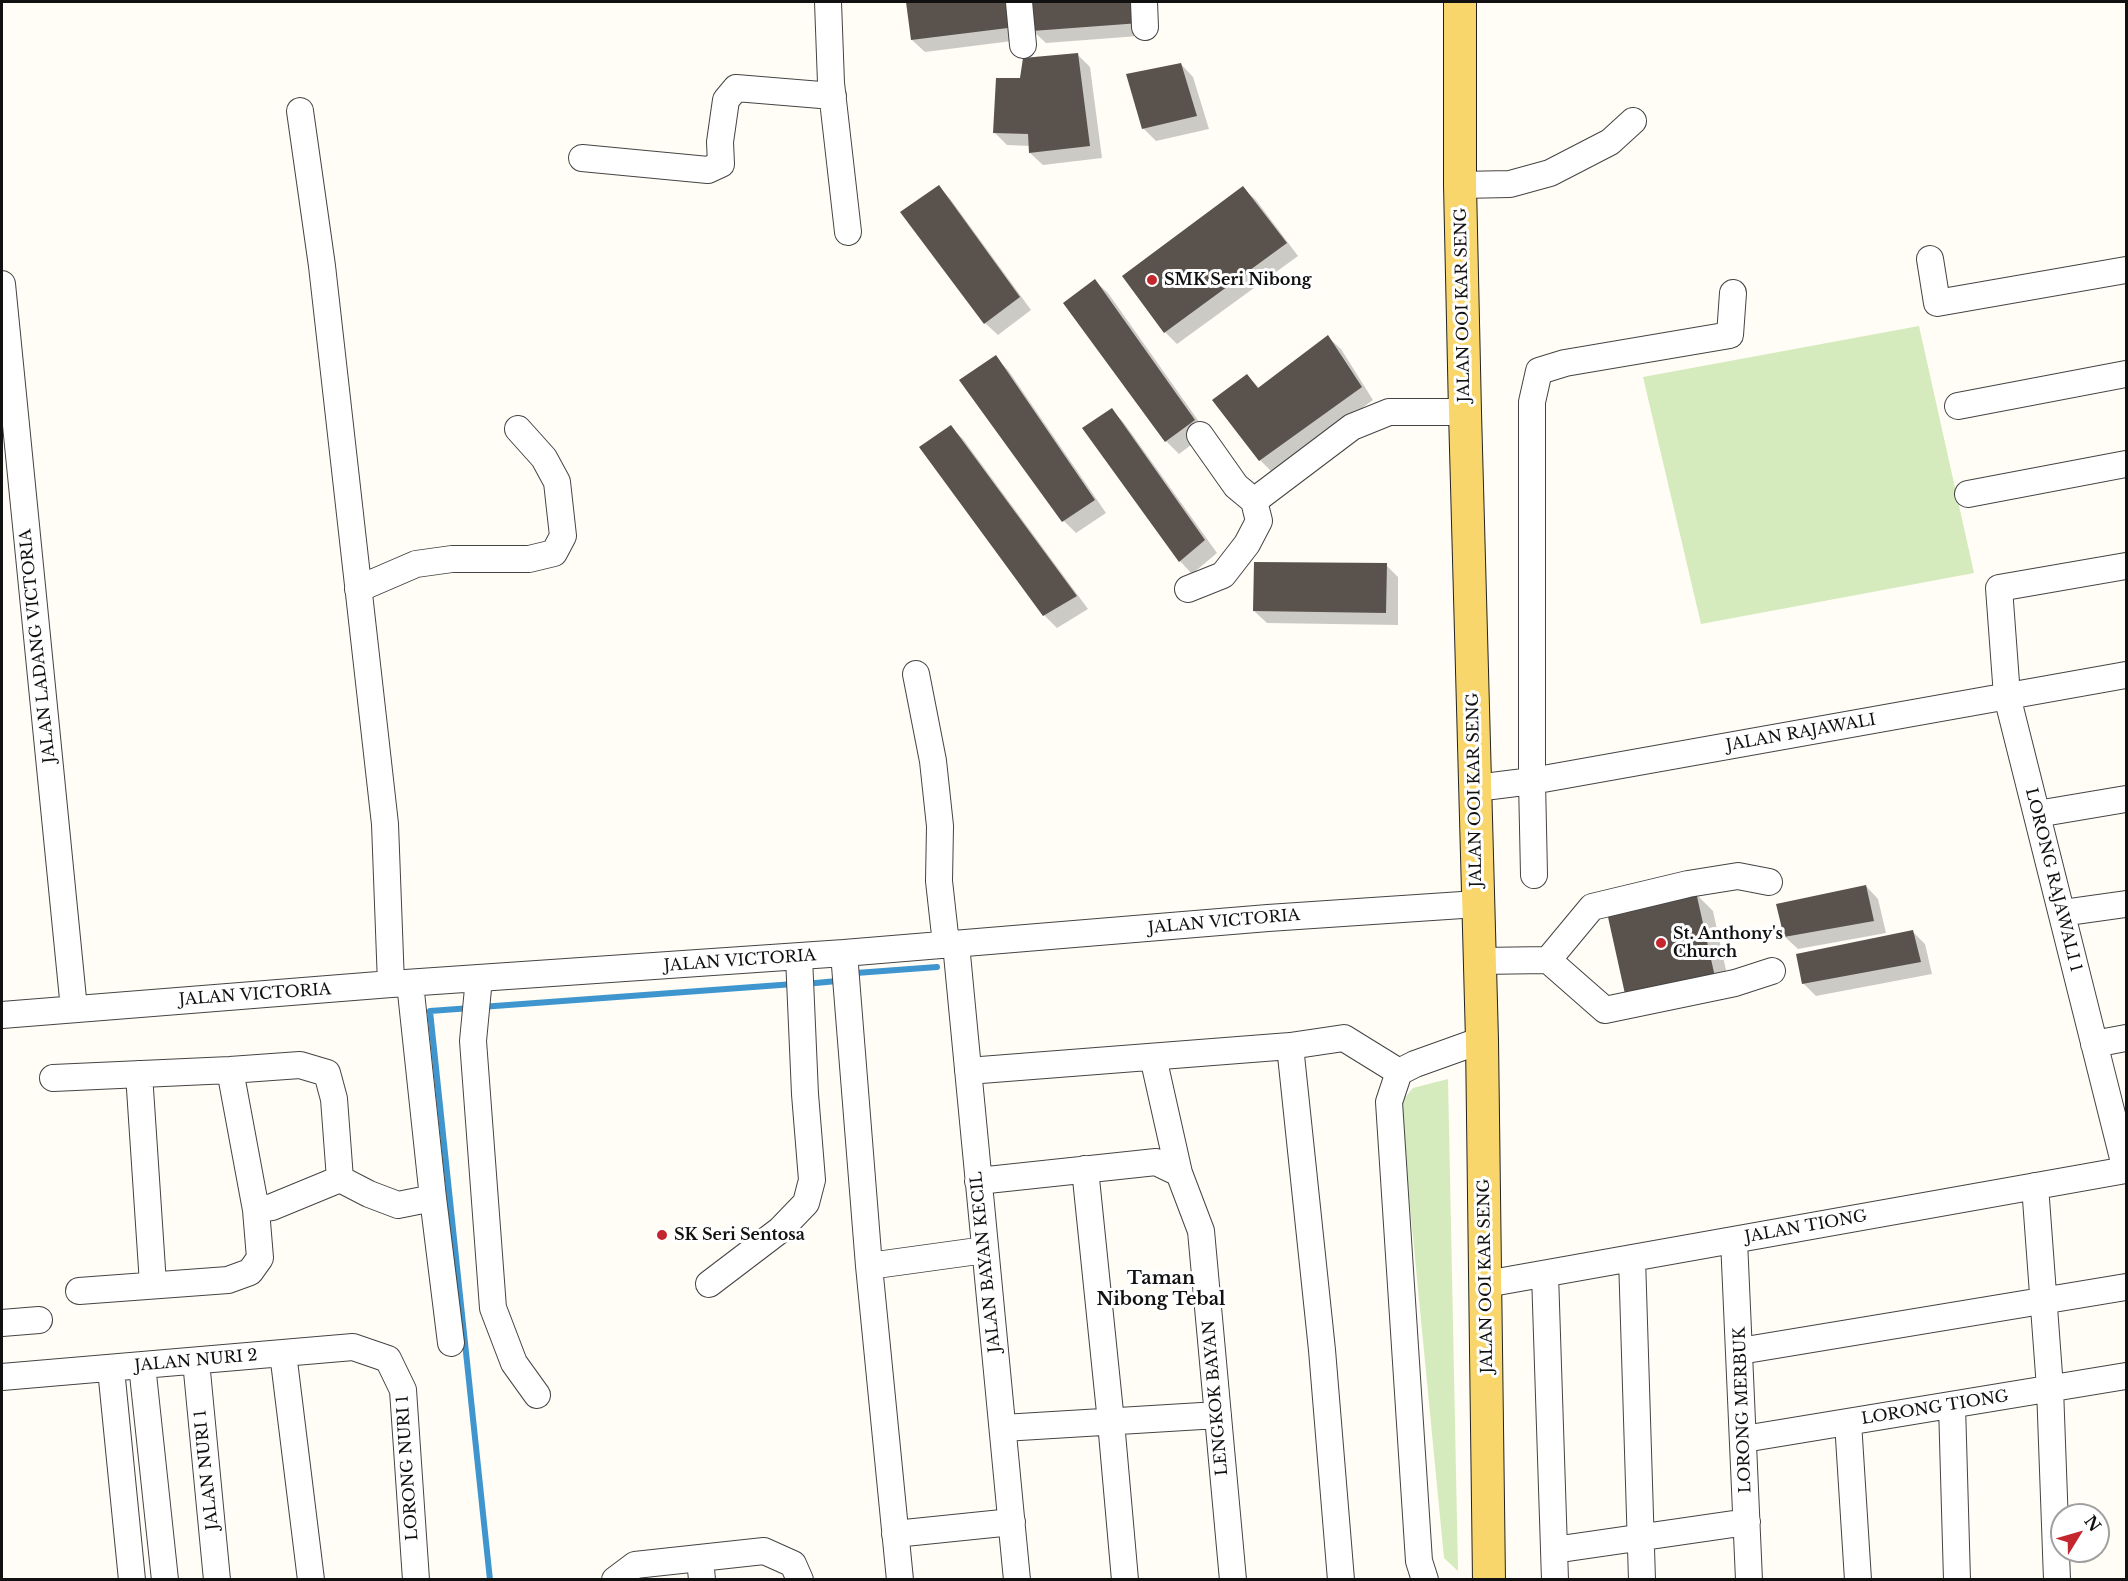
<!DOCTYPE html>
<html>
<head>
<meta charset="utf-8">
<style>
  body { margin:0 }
  #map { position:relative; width:2128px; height:1581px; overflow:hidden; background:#fffdf5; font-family:"Libre Baskerville",serif }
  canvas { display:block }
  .frame { position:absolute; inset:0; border:3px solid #111; pointer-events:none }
  .north { position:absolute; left:2050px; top:1503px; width:60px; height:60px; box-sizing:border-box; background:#fff; border:2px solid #a0a0a0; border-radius:50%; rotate:53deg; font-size:16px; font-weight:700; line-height:24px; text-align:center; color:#111 }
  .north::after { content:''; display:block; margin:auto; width:21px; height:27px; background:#c4262e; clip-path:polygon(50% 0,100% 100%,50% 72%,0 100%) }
</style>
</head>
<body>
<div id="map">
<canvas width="2128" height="1581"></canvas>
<div class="frame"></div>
<div class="north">N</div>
</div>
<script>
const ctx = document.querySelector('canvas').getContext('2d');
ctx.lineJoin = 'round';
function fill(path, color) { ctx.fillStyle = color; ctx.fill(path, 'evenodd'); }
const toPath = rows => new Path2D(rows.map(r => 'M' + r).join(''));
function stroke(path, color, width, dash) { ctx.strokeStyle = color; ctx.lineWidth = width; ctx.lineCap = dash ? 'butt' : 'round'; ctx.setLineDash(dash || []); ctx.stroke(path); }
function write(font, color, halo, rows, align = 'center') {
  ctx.font = font + ' "Libre Baskerville",serif'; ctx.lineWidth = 6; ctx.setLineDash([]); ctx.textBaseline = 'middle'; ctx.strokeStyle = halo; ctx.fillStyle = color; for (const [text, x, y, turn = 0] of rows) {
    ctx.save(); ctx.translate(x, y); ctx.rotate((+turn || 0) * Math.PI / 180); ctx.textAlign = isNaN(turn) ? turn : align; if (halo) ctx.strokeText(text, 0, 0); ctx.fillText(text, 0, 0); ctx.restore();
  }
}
fill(toPath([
  [1919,326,1974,573,1701,624,1643,377],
  [1448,1079,1458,1571,1444,1558,1400,1103,1413,1088]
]), '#d5ebbd');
fill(toPath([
  [908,2,1023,2,1028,39,925,52,912,40],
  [1031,2,1148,2,1152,35,1046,43,1033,31],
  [1078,55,1090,67,1102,158,1043,165,1030,153,1030,146,1007,145,995,133,1022,80],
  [1181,64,1193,77,1209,129,1156,141,1143,128],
  [939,187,951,200,1031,310,998,335,985,323],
  [1243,188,1256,200,1298,256,1177,344,1165,332],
  [1095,281,1108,293,1207,433,1179,454,1166,441,1065,303],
  [1328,337,1341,349,1373,400,1273,473,1260,460,1214,400,1247,376,1260,389],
  [995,357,1008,370,1106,513,1076,533,1064,521],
  [1112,410,1124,423,1217,553,1192,574,1180,561],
  [951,427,963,439,1088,609,1057,628,1044,615,921,448],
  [1386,565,1398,577,1398,625,1267,623,1254,611],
  [1866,886,1878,899,1886,933,1798,949,1785,937],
  [1696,894,1713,911,1731,993,1643,1010],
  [1913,932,1925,944,1932,974,1816,996,1803,983]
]), '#0003');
stroke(toPath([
  [856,973,937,967],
  [805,984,837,981],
  [481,1007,794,984],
  [471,1008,430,1011,490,1580]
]), '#3f96cf', 6);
fill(toPath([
  [906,2,1013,2,1016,27,911,40],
  [1029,2,1138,2,1140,23,1032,31],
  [1078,53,1090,146,1029,153,1028,134,993,133,996,78,1020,78,1023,58],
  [1181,63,1197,116,1142,129,1126,74],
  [939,185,1020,297,984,324,900,212],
  [1243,186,1287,243,1164,333,1122,276],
  [1095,279,1195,420,1165,442,1063,303],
  [1328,335,1362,387,1259,461,1212,400,1247,374,1258,388],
  [996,355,1095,500,1062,522,959,380],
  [1112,408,1205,540,1179,562,1082,428],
  [951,425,1077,596,1043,616,919,447],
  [1254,562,1387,563,1386,613,1253,611],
  [1866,885,1874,921,1784,937,1776,904],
  [1696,892,1715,977,1625,994,1606,908],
  [1913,930,1921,962,1802,984,1796,954]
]), '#5a524d');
const minor = toPath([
  [828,2,831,83,848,232],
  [1019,2,1023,45],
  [1144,2,1145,27],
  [300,111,322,266,385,824,391,984],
  [582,158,708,170,721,164,720,142,726,100,736,88,833,96],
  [1460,185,1510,184,1550,173,1610,142,1633,121],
  [1930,259,1937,303,2126,270],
  [2,284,74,1009],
  [1958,406,2126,374],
  [1200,435,1236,486,1254,501,1352,427,1389,412,1465,412],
  [1968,494,2126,464],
  [358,589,416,564,452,559,529,559,554,553,563,536,557,482,544,458,518,429],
  [1188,589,1223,575,1247,544,1259,521,1254,501],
  [916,674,933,761,940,826,939,881,946,944],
  [1476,788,1532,781,2126,675],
  [2037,814,2126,799],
  [1534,875,1532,781,1532,402,1539,371,1565,363,1730,335,1733,293],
  [2062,913,2126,904],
  [956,944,1017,1580],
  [844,953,869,1266,900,1580],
  [1548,960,1605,1010,1735,983,1772,971],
  [1479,961,1548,960,1592,907,1688,884,1738,876,1769,882],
  [479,978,473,1041,493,1308,514,1363,537,1395],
  [410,983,433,1198,451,1343],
  [2,1015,391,984,844,953,1268,918,1477,904],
  [2094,1044,2126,1038],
  [1290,1046,1322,1350,1341,1580],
  [1153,1057,1179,1173],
  [968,1071,1290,1046,1344,1038,1399,1072],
  [139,1074,153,1284],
  [53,1078,230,1070,300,1065,327,1073,334,1099,340,1179],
  [1085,1169,1111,1422,1125,1580],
  [2126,1170,2007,696,1999,588,2126,566],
  [978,1181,1156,1162,1179,1173,1201,1231,1233,1580],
  [2035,1186,2050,1388,2057,1580],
  [256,1210,272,1207,340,1179,369,1194,398,1205,433,1198],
  [1734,1240,1749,1580],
  [1632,1258,1642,1580],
  [869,1266,985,1250],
  [1545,1274,1555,1580],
  [709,1284,780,1230,806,1203,812,1180,805,1094,799,957],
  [1486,1284,2126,1170],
  [79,1291,228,1280,250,1272,260,1258,256,1210,230,1070],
  [2,1323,39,1320],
  [1740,1351,2126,1287],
  [283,1353,311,1580],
  [196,1361,217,1580],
  [142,1365,165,1580],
  [111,1369,132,1580],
  [2,1377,353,1347,388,1359,403,1390,416,1580],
  [1952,1405,1957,1580],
  [1848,1422,1858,1580],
  [1003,1428,1218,1415],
  [1744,1439,2126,1376],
  [895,1534,1012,1522],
  [1554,1550,1747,1522],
  [700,1558,702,1580],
  [615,1580,635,1565,764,1551,793,1564,800,1580],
  [1425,1580,1419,1561,1389,1102,1399,1072,1415,1064,1482,1040]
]);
const major = toPath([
  [1460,2,1460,185,1465,412,1482,1040,1489,1580]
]);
stroke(minor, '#444', 28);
stroke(major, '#222', 34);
stroke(minor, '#fff', 26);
stroke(major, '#f9d66b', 32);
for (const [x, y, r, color] of [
  [1152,280,6,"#c4262e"],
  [1661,943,6,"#c4262e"],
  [662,1235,6,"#c4262e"]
]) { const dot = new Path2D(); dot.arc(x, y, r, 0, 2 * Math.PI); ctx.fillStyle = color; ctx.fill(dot); stroke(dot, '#fff', 2); }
write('bold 16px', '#111', '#fff', [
  ["SMK Seri Nibong",1164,280],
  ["St. Anthony's",1673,934],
  ["Church",1673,952],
  ["SK Seri Sentosa",674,1235]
], 'left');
write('16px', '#111', '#fff', [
  ["JALAN OOI KAR SENG",1463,305,-91],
  ["JALAN LADANG VICTORIA",38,646,-96],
  ["JALAN RAJAWALI",1801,733,-10],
  ["JALAN OOI KAR SENG",1475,790,-91],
  ["LORONG RAJAWALI 1",2053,880,76],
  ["JALAN VICTORIA",1224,922,-5],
  ["JALAN VICTORIA",740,961,-4],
  ["JALAN VICTORIA",255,995,-4],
  ["JALAN TIONG",1806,1227,-10],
  ["JALAN BAYAN KECIL",986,1262,-96],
  ["JALAN OOI KAR SENG",1486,1276,-91],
  ["JALAN NURI 2",196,1361,-5],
  ["LENGKOK BAYAN",1216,1398,-95],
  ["LORONG TIONG",1935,1408,-9],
  ["LORONG MERBUK",1743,1410,-92],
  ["LORONG NURI 1",408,1468,-94],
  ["JALAN NURI 1",207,1470,-96]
]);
write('bold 18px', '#111', '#fff', [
  ["Taman",1161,1279],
  ["Nibong Tebal",1161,1300]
]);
</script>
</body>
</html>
